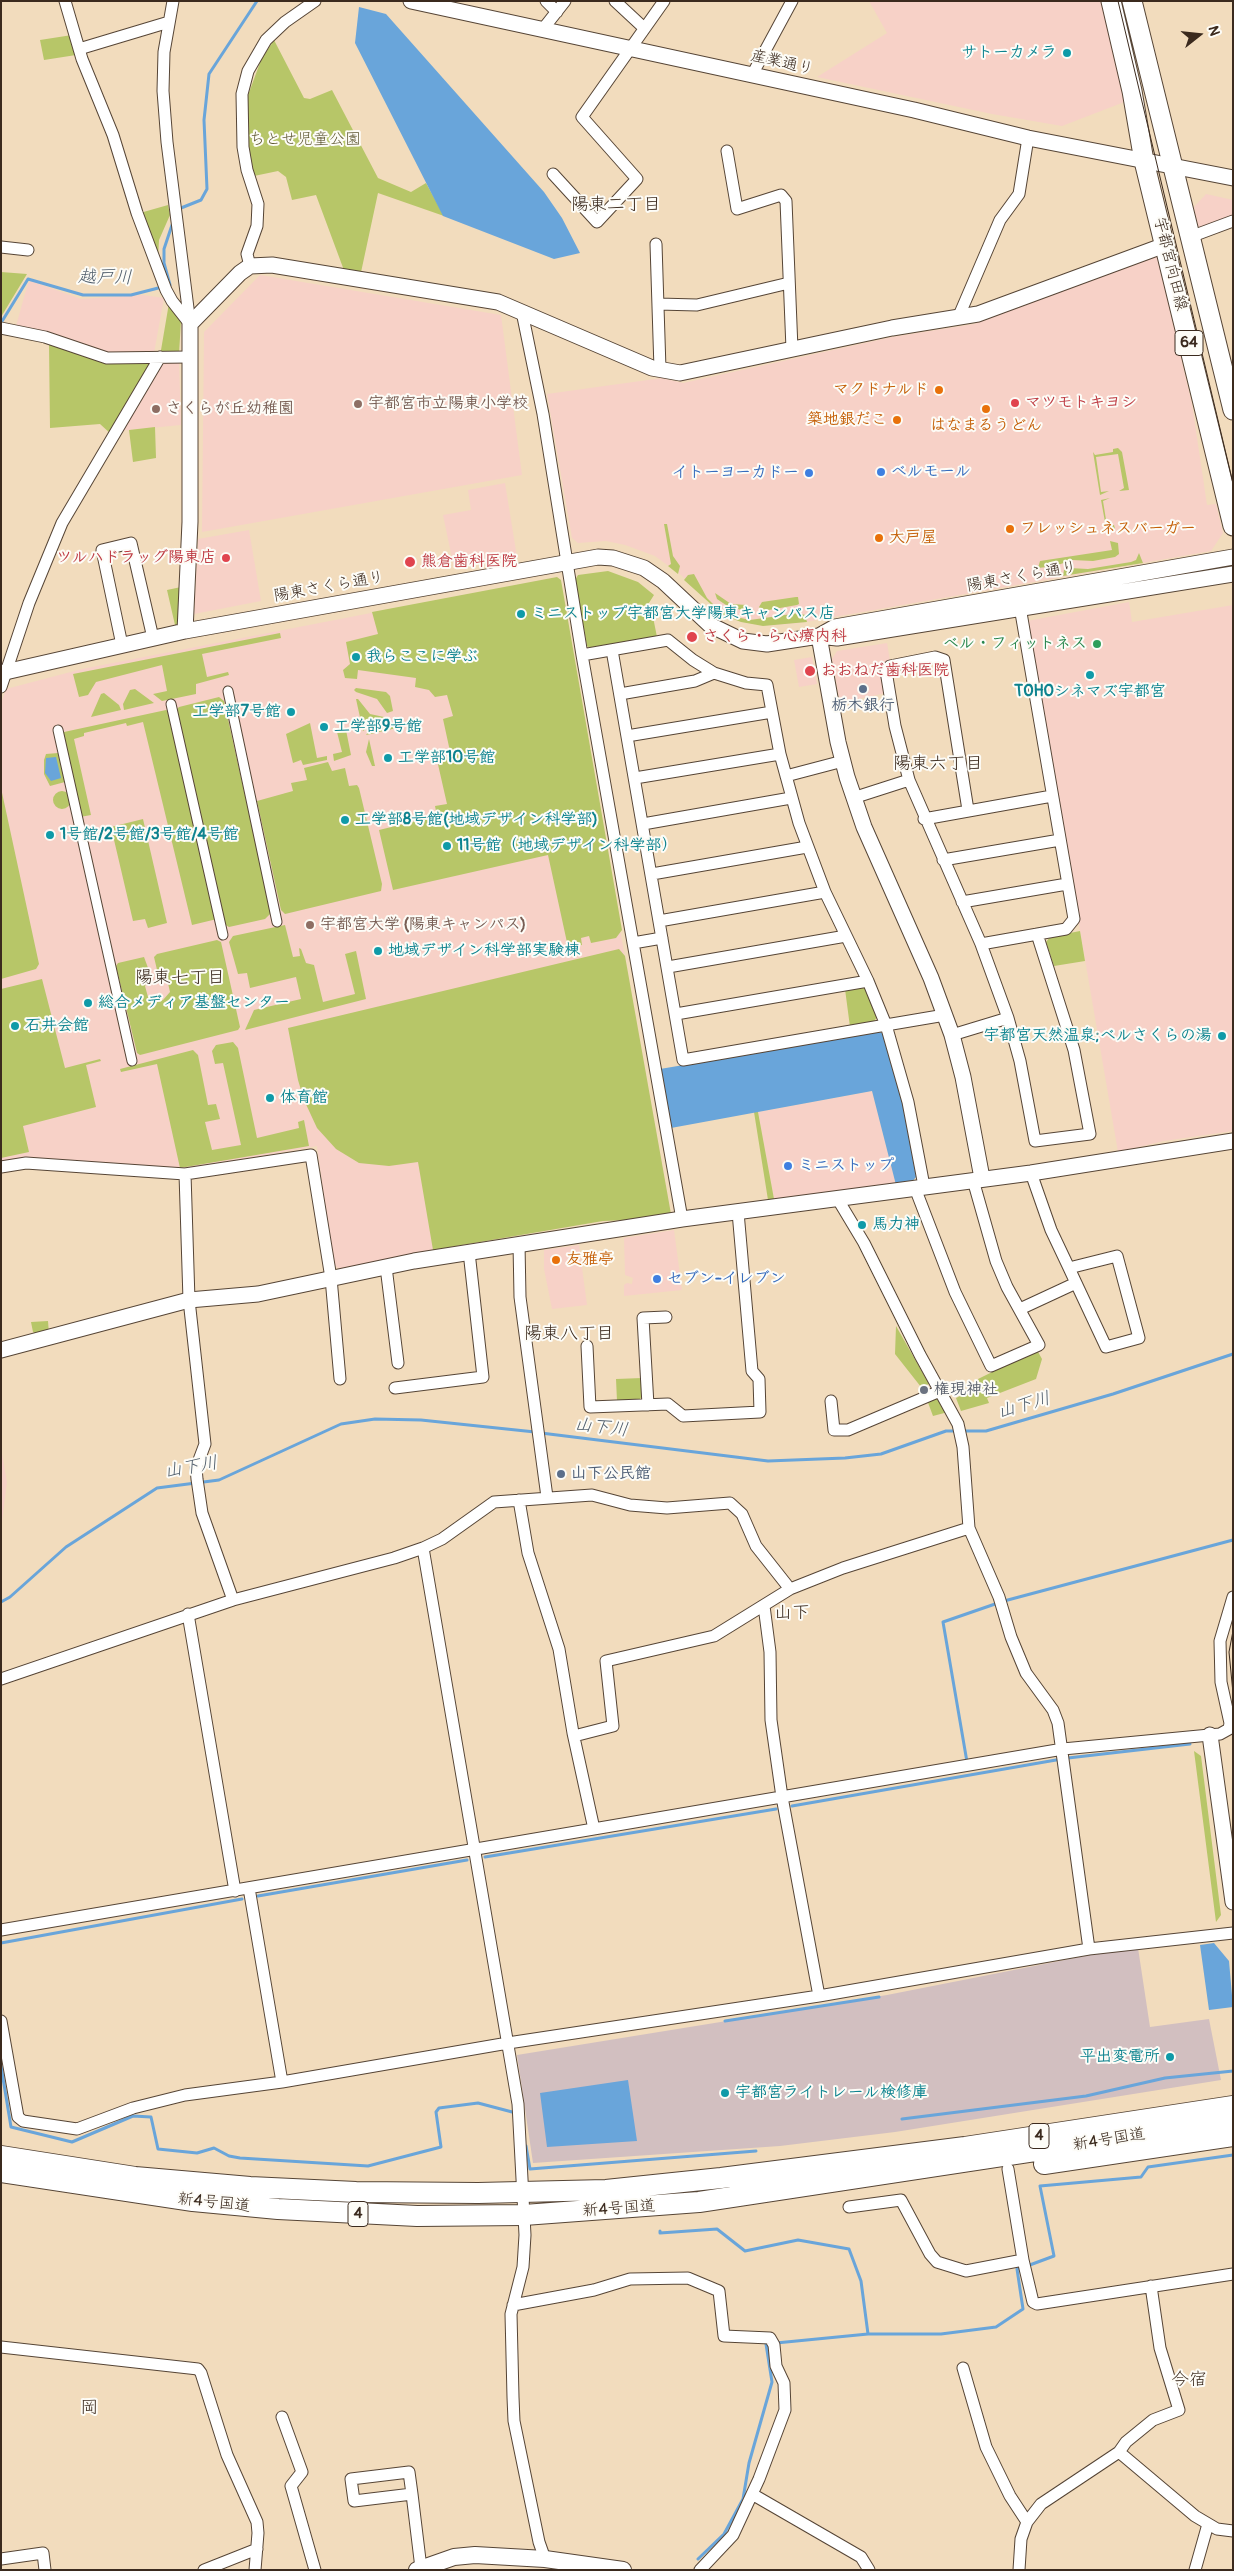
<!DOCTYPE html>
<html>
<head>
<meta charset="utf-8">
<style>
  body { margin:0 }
  #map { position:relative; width:1234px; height:2571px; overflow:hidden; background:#f2dcbd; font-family:Pangolin,sans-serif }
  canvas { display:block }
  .frame { position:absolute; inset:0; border:2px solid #3b2a1e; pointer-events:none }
  .north { position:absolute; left:1174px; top:10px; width:50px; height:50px; -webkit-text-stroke:4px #fdfcf7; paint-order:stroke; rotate:74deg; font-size:14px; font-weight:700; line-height:20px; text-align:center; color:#3b2a1e }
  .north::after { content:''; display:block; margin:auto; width:18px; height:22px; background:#3b2a1e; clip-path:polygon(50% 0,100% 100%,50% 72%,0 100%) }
</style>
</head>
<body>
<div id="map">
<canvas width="1234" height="2571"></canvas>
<div class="frame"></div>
<div class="north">N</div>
</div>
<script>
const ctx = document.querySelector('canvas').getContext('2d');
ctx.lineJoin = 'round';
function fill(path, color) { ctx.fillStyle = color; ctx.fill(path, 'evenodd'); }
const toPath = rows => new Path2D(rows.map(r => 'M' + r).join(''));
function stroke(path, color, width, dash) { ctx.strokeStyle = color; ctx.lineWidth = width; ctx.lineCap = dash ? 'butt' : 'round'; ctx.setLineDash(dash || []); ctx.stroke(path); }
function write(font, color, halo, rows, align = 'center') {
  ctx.font = font + ' Pangolin,"Klee One",sans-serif'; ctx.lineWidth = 4; ctx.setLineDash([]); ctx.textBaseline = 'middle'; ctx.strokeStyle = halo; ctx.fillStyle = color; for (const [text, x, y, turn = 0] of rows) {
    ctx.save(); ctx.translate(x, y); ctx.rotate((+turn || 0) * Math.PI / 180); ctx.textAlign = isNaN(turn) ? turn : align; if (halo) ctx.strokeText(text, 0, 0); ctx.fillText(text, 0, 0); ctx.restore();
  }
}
fill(toPath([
  [869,1,1104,1,1127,101,1062,126,992,114,817,77,887,33],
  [1206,194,1233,200,1233,216,1198,230,1194,207],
  [1157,255,1192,404,1207,505,1216,504,1223,533,1211,551,800,623,763,626,742,622,723,615,681,575,655,556,625,545,606,541,578,543,572,538,547,394,662,378,683,383,892,337,974,324],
  [260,275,501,315,522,475,202,532,204,332],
  [31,281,81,299,143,295,164,298,154,353,106,356,16,326,28,283],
  [179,360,181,425,119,431,161,364],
  [505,483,517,557,454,568,443,515,471,510,468,490],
  [249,530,261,601,194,614,198,539],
  [557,577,561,580,564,617,671,1214,630,1220,603,1221,433,1250,339,1269,333,1264,317,1146,178,1171,1,1164,1,703,6,689,82,669],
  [1129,602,1132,622,1233,605,1233,1131,1164,1141,1118,1152,1027,621],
  [887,643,890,661,880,663,886,693,840,703,832,659,837,651],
  [812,657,817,684,799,687,794,660],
  [872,1091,896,1185,774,1199,758,1112],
  [674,1230,682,1290,624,1296,624,1285,627,1283,632,1284,633,1278,625,1275,624,1238],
  [579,1245,587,1305,552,1309,544,1269,544,1250],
  [1,1448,7,1482,1,1530]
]), '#f7d1c7');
fill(toPath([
  [1138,1948,1150,2027,1209,2019,1221,2080,895,2132,780,2146,533,2163,517,2055,887,1995,1100,1953]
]), '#d2bfc0');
fill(toPath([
  [72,35,76,55,44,60,40,40],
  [274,40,304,98,310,99,332,90,378,178,411,192,426,183,444,216,378,193,360,277,345,273,316,195,292,200,286,177,278,171,254,176,247,137,247,98,261,60],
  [168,205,170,215,159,240,158,259,140,213],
  [1,272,27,274,1,317],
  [169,303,181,321,179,354,160,356],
  [49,344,104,363,152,364,111,434,100,424,50,428],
  [155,427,156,458,133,462,129,430],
  [1118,448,1122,452,1129,490,1119,491,1124,488,1118,454,1096,457,1101,492,1109,491,1100,495,1093,452,1095,455,1113,452,1113,449],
  [1110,498,1103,501,1107,526,1114,525,1115,529,1107,533,1101,500],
  [664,524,667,524,673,556,680,566,678,574,668,566,671,564],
  [1110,541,1118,543,1119,554,1115,557,1093,561,1072,560,1055,566,1038,568,1040,561,1112,550],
  [1139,553,1143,563,1063,576,1064,570,1069,568,1088,569,1131,562,1136,560],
  [608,571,638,582,654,595,647,606,652,612,657,637,591,649,587,646,575,580,578,575],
  [694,574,707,598,715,606,732,616,750,620,799,613,805,615,807,622,763,626,741,622,723,615,684,580,688,575],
  [557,577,561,580,622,930,616,938,591,943,589,936,581,938,582,945,568,947,548,855,393,890,379,830,437,816,435,806,447,804,437,760,451,756,443,719,453,716,447,695,435,697,429,690,415,687,416,678,358,670,357,679,345,678,343,670,350,664,346,642,378,634,372,612],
  [181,587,180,624,175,625,167,590],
  [715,593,731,604,747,605,749,610,744,611,726,605,717,599],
  [796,597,798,597,799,604,797,605,763,611,759,607,762,602],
  [280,633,281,638,202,654,207,677,228,672,229,675,196,684,196,694,162,701,153,694,167,691,162,665,96,682,88,695,79,697,73,674],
  [356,688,386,692,390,696,393,711,387,713,377,699,356,692,354,690],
  [135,689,154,703,124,710,123,704,130,690],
  [104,693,119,705,121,710,91,717,101,694],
  [219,697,224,701,271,913,265,919,229,927,224,924,176,710,179,707],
  [356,699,358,699,370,714,384,717,384,719,376,721,363,731],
  [166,710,168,711,217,919,192,925,143,722,127,726,126,723,84,733,84,736,74,739,91,815,80,817,61,735,64,732],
  [310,723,317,758,327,756,327,760,303,765,301,760,293,763,286,734],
  [381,724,392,724,401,727,366,735,370,730],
  [346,730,351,755,334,761,333,754,342,752,337,732],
  [369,739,375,766,372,766,366,752],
  [58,753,65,782,50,786,44,774,44,760,46,754],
  [328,762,332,771,345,768,349,786,357,785,359,788,382,884,381,891,285,914,281,910,257,801,293,791,291,783,307,780,304,768],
  [1,788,39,964,36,969,1,979],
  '53 800a9 9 0 1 1 18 0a9 9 0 1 1-18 0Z',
  [143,819,167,923,148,928,145,919,133,921,111,827],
  [285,925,293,957,300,956,299,948,301,949,306,963,314,965,323,1002,355,994,345,954,356,951,366,999,245,1030,254,1010,301,999,296,977,250,988,247,973,238,974,229,942,233,936],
  [1080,931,1085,961,1054,966,1046,942,1050,937],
  [217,940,221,942,240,1027,238,1030,140,1055,137,1053,116,966,118,963,144,957,151,976,145,986,148,997,156,1002,163,1000,170,992,167,979,158,974,154,957,157,954],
  [619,949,625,956,671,1214,630,1220,603,1221,433,1250,418,1162,389,1166,359,1163,336,1149,317,1128,304,1100,298,1080,288,1028],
  [42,979,65,1068,100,1059,101,1061,86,1065,96,1107,23,1126,29,1152,1,1158,1,989],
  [862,986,868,990,877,1017,873,1023,850,1027,845,989],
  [233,1042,238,1048,257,1138,299,1128,298,1122,304,1120,309,1146,180,1168,157,1064,121,1072,120,1069,193,1050,198,1055,208,1105,216,1104,220,1119,205,1122,212,1150,241,1145,223,1063,215,1064,212,1051,216,1045],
  [754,1112,758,1112,774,1199,768,1200],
  [48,1321,49,1334,39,1336,33,1332,31,1322],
  [896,1326,929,1384,921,1387,895,1354],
  [1037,1350,1042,1359,1036,1379,987,1398,989,1403,961,1411,956,1398,981,1386,978,1379],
  [642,1378,643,1395,639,1400,617,1401,616,1379],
  [933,1398,940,1400,948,1412,933,1416,927,1400],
  [1194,1751,1201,1756,1221,1915,1216,1922]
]), '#b7c668');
fill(toPath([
  [359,7,386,14,544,192,562,218,580,253,554,259,443,216,355,43],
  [56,757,61,778,51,781,45,773,46,758],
  [880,1032,885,1035,902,1098,916,1177,911,1183,896,1185,872,1091,671,1128,660,1069],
  [1214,1943,1229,1961,1233,2007,1209,2010,1200,1945],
  [628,2080,637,2141,547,2147,540,2093]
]), '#69a5da');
stroke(toPath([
  [181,208,201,200,207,189,204,120,209,74,257,1],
  [1,323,28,279,83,295,131,295,170,285,164,263,164,249,172,225],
  [963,1431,986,1431,1113,1394,1233,1354],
  [541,1433,768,1461,845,1458,881,1454,946,1431,956,1431],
  [1004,1601,1233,1540],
  [1,1602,10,1597,66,1547,157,1488,219,1480,341,1424,375,1419,421,1420,535,1432],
  [1068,1758,1190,1744],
  [967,1762,943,1622,998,1603],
  [792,1806,1056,1760],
  [485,1857,776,1809],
  [258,1896,467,1860],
  [1,1943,242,1899],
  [725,2021,879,1997],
  [1,2066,11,2127,72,2142,133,2116,151,2117,158,2149,197,2153,214,2148,229,2156,240,2158,368,2166,441,2147,436,2112,439,2108,478,2103,516,2113],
  [902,2119,1086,2096,1165,2078,1233,2071],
  [526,2146,530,2169,756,2151],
  [660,2231,660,2233,717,2229,745,2251,798,2240,849,2249,861,2281,868,2334,941,2334,996,2327,1023,2309,1017,2269,1022,2268],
  [1027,2266,1054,2256,1040,2186,1141,2177,1148,2167,1233,2155],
  [776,2343,868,2334],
  [698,2559,724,2534,743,2499,749,2463,772,2382,766,2344,770,2344]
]), '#69a5da', 3);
const pedestrian = toPath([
  [228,691,277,922],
  [171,704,223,935],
  [58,730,132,1061]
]);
const minor = toPath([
  [65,1,82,59,113,135,137,213,166,290,172,301,190,324],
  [173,1,164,52,163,91,167,142,190,324],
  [546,1,557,12],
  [615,1,644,28],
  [543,29,565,1],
  [79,49,169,22],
  [752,75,792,1],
  [727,151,737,209,781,195,786,201,792,349],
  [553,174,597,222,637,179,582,117,664,1],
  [1190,237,1233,221],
  [656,244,660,369],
  [1,247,28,250],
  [250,266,247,254,257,226,258,204,247,170,243,147,242,94,248,71,266,40,285,22,315,1],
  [658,304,697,305,789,283],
  [522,312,543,414,582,655,682,1219],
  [958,318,1000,220,1019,194,1028,138],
  [1,328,45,337,107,358,189,357],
  [1020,607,1074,919,1066,929,981,944,1008,1018,1020,1061,1035,1141,1090,1134,1074,1050,1037,934],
  [122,645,102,550,131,543,153,638],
  [612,650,683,1060,886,1025,908,1102,924,1186],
  [582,655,668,640,693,660,714,673,746,683,767,685,780,754,799,823,825,892,868,981,886,1025,945,1015],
  [1,687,29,603,62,523,160,357],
  [620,694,695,681,714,673],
  [627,736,772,712],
  [786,776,843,761],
  [635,778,780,754],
  [909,780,895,726,886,671,890,666,935,657,944,660,968,810],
  [853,798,909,780,981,944],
  [924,819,1052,796],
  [643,824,791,798],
  [943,860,1060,840],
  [652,874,807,847],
  [962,902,1067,884],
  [659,921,825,892],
  [633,943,662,938],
  [668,967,846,936],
  [676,1014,868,981],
  [952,1035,1008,1018],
  [1,1167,26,1163,185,1174,311,1155,331,1278,340,1379],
  [1031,1173,1051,1230,1069,1268,1076,1283,1106,1347,1139,1338,1117,1256,1069,1268],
  [185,1174,189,1300,205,1444,196,1468,197,1479,202,1513,233,1600],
  [915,1188,955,1292,991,1366,1039,1345,1007,1287,996,1261,973,1180],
  [837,1198,864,1243,920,1355,958,1424,963,1447,969,1528,999,1597,1011,1637,1026,1673,1053,1710,1058,1723,1089,1949],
  [519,1244,520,1297,547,1497],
  [386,1267,398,1363],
  [1020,1309,1076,1283],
  [587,1346,590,1407,668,1404,683,1416,760,1412,759,1379,752,1371,738,1212],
  [395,1388,483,1377,469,1252],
  [831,1401,834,1430,848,1430,940,1391],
  [648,1405,643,1318,666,1317],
  [519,1500,528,1553,559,1649,573,1733,594,1829],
  [423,1548,518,2104,525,2235,523,2267,511,2314,513,2397,514,2421,539,2542,545,2559],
  [764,1606,770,1652,771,1720,782,1797,819,1996],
  [188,1614,235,1891],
  [1,1679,233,1600,394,1558,423,1548,442,1539,494,1502,592,1495,630,1505,667,1508,730,1503,742,1514,756,1546,790,1589,843,1568,969,1528],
  [574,1736,613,1726,606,1661,714,1636,790,1589],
  [249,1888,282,2082],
  [1,1930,1063,1749,1220,1734,1229,1729,1230,1723,1221,1682,1220,1641,1233,1597],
  [1,2021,18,2117,23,2121,77,2129,133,2108,185,2095,282,2082,508,2043,819,1996,1089,1949,1233,1933],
  [1008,2169,1023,2260],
  [849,2207,901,2200,930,2254,937,2262,966,2271,1023,2260,1033,2302,1037,2304,1233,2274],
  [513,2305,594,2290,630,2279,688,2278,719,2291,724,2336,770,2338,774,2345,776,2366,784,2383,785,2410,759,2479,733,2535,700,2570],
  [1,2347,198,2369,201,2373,227,2455,257,2522,258,2533,255,2570],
  [963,2368,986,2447,1010,2496,1027,2522],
  [282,2417,302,2472,291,2486,315,2570],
  [1119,2452,1195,2516,1217,2529,1233,2531],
  [412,2494,354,2501,351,2479,409,2472,412,2494,421,2568],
  [752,2494,861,2557,869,2570],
  [1,2559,43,2553,45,2570],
  [204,2570,257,2549],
  [1019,2570,1021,2539,1027,2522,1041,2504,1119,2452,1126,2442,1153,2420,1179,2410,1160,2348,1151,2286],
  [1195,2570,1208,2524]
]);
const tertiary = toPath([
  [411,1,914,110,1028,138,1233,178],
  [185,631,190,522,190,324,240,273,250,266,272,265,498,302,652,368,680,373,892,328,978,314,1165,245],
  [819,636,838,742,847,777,864,827,931,978,952,1035,963,1077,982,1178],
  [819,636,837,638,1233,574],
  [1,673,185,631,598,557,613,558,644,568,663,581,710,625,743,641,767,644,819,636,835,627,1233,557],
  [1,1350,189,1300,258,1294,414,1261,682,1219,1031,1173,1233,1141],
  [1210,1735,1233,1902]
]);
const secondary = toPath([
  [417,2570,454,2557,475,2555,545,2559,623,2570]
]);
const primary = toPath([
  [1111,1,1132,91,1144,161,1233,526],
  [1132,1,1233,410]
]);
const trunk = toPath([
  [1,2156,135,2177,250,2187,356,2192,478,2193,606,2190,721,2178,965,2147,1233,2106],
  [1044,2164,1233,2136],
  [1,2172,193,2201,278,2209,417,2216,524,2215,699,2202,1233,2121]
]);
stroke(pedestrian, '#564536', 11);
stroke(minor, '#564536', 13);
stroke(tertiary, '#564536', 17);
stroke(secondary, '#564536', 18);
stroke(primary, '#564536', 21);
stroke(trunk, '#564536', 22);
stroke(pedestrian, '#fff', 9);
stroke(minor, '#fff', 11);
stroke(tertiary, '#fff', 15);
stroke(secondary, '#fff', 16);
stroke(primary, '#fff', 19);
stroke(trunk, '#fff', 20);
stroke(toPath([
  [1118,1,1233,483],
  [1233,1631,1229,1652,1233,1693]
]), '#3b2a1e', 1);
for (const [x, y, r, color] of [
  [1067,53,5,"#0f9aa8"],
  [939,390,5,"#e8710a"],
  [1015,403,5,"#e0444e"],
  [358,404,5,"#8d6e63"],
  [156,409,5,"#8d6e63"],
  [986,409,5,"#e8710a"],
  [897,420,5,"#e8710a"],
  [881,472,5,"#3f7fe0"],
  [809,473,5,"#3f7fe0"],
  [1010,529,5,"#e8710a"],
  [879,538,5,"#e8710a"],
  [226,558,5,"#e0444e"],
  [410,562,6,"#e0444e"],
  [521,614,5,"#0f9aa8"],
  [692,637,6,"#e0444e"],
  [1097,644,5,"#2e9e5b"],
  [356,657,5,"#0f9aa8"],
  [810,671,6,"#e0444e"],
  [1090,675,5,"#0f9aa8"],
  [863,689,5,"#5c6f8a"],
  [291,712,5,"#0f9aa8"],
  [324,727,5,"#0f9aa8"],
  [388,758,5,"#0f9aa8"],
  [345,820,5,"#0f9aa8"],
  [50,835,5,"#0f9aa8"],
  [447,846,5,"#0f9aa8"],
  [310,925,5,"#8d6e63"],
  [378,951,5,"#0f9aa8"],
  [88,1003,5,"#0f9aa8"],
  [15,1026,5,"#0f9aa8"],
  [1222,1036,5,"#0f9aa8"],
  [270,1098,5,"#0f9aa8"],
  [788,1166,5,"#3f7fe0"],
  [862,1225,5,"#0f9aa8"],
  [556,1260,5,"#e8710a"],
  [657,1279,5,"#3f7fe0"],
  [924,1390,5,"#6b7280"],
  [561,1474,5,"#5c6f8a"],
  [1170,2057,5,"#0f9aa8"],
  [725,2093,5,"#0f9aa8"]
]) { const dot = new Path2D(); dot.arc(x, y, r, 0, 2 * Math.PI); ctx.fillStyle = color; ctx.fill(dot); stroke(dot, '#fdfcf7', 2); }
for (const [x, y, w] of [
  [1189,343,28],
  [1039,2136,20],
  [358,2214,20]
]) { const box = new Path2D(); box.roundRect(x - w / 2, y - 12.5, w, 25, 4); ctx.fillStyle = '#fdfcf7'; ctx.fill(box); stroke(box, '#3b2a1e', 1); }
write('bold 15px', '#3b2a1e', null, [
  ["64",1189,343],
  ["4",1039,2136],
  ["4",358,2214]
]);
write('bold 16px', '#0d838f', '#fdfcf7', [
  ["サトーカメラ",1057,53,"right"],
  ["ミニストップ宇都宮大学陽東キャンパス店",531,614],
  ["我らここに学ぶ",366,657],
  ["TOHOシネマズ宇都宮",1090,692,"center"],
  ["工学部7号館",281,712,"right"],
  ["工学部9号館",334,727],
  ["工学部10号館",398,758],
  ["工学部8号館(地域デザイン科学部)",355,820],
  ["1号館/2号館/3号館/4号館",60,835],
  ["11号館（地域デザイン科学部）",457,846],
  ["地域デザイン科学部実験棟",388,951],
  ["総合メディア基盤センター",98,1003],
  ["石井会館",25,1026],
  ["宇都宮天然温泉;ベルさくらの湯",1212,1036,"right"],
  ["体育館",280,1098],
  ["馬力神",872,1225],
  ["平出変電所",1160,2057,"right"],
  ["宇都宮ライトレール検修庫",735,2093]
], 'left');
write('16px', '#3b2a1e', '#fdfcf7', [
  ["産業通り",782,63,13],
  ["宇都宮向田線",1170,264,76],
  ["陽東さくら通り",1022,577,-10],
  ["陽東さくら通り",329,587,-10],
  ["新4号国道",1109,2140,-9],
  ["新4号国道",214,2203,6],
  ["新4号国道",619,2209,-4]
]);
write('16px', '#605934', '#fdfcf7', [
  ["ちとせ児童公園",305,140]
]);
write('bold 16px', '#c56008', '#fdfcf7', [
  ["マクドナルド",929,390,"right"],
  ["築地銀だこ",887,420,"right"],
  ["はなまるうどん",986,426,"center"],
  ["フレッシュネスバーガー",1020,529],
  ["大戸屋",889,538],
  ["友雅亭",566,1260]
], 'left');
write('bold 16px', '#be3a42', '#fdfcf7', [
  ["マツモトキヨシ",1025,403],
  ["ツルハドラッグ陽東店",216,558,"right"],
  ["熊倉歯科医院",421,562],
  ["さくら・ら心療内科",703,637],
  ["おおねだ歯科医院",821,671]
], 'left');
write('bold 16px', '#785e54', '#fdfcf7', [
  ["宇都宮市立陽東小学校",368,404],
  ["さくらが丘幼稚園",166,409],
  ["宇都宮大学 (陽東キャンパス)",320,925]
], 'left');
write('bold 16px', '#366cbe', '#fdfcf7', [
  ["ベルモール",891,472],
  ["イトーヨーカドー",799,473,"right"],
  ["ミニストップ",798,1166],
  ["セブン-イレブン",667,1279]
], 'left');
write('bold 16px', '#27864d', '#fdfcf7', [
  ["ベル・フィットネス",1087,644]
], 'right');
write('bold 16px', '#4e5e75', '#fdfcf7', [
  ["栃木銀行",863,706],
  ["山下公民館",571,1474,"left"]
]);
write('bold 16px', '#5b616d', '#fdfcf7', [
  ["権現神社",934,1390]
], 'left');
write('18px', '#3b2a1e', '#fdfcf7', [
  ["陽東二丁目",616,205],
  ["陽東六丁目",938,764],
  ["陽東七丁目",180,978],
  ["陽東八丁目",569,1334],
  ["山下",792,1613],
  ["今宿",1189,2380],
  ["岡",89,2408]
]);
write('italic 18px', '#4d5b69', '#fdfcf7', [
  ["越戸川",105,278,1],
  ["山下川",1024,1406,-16],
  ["山下川",601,1428,7],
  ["山下川",191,1468,-10]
]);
</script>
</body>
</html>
